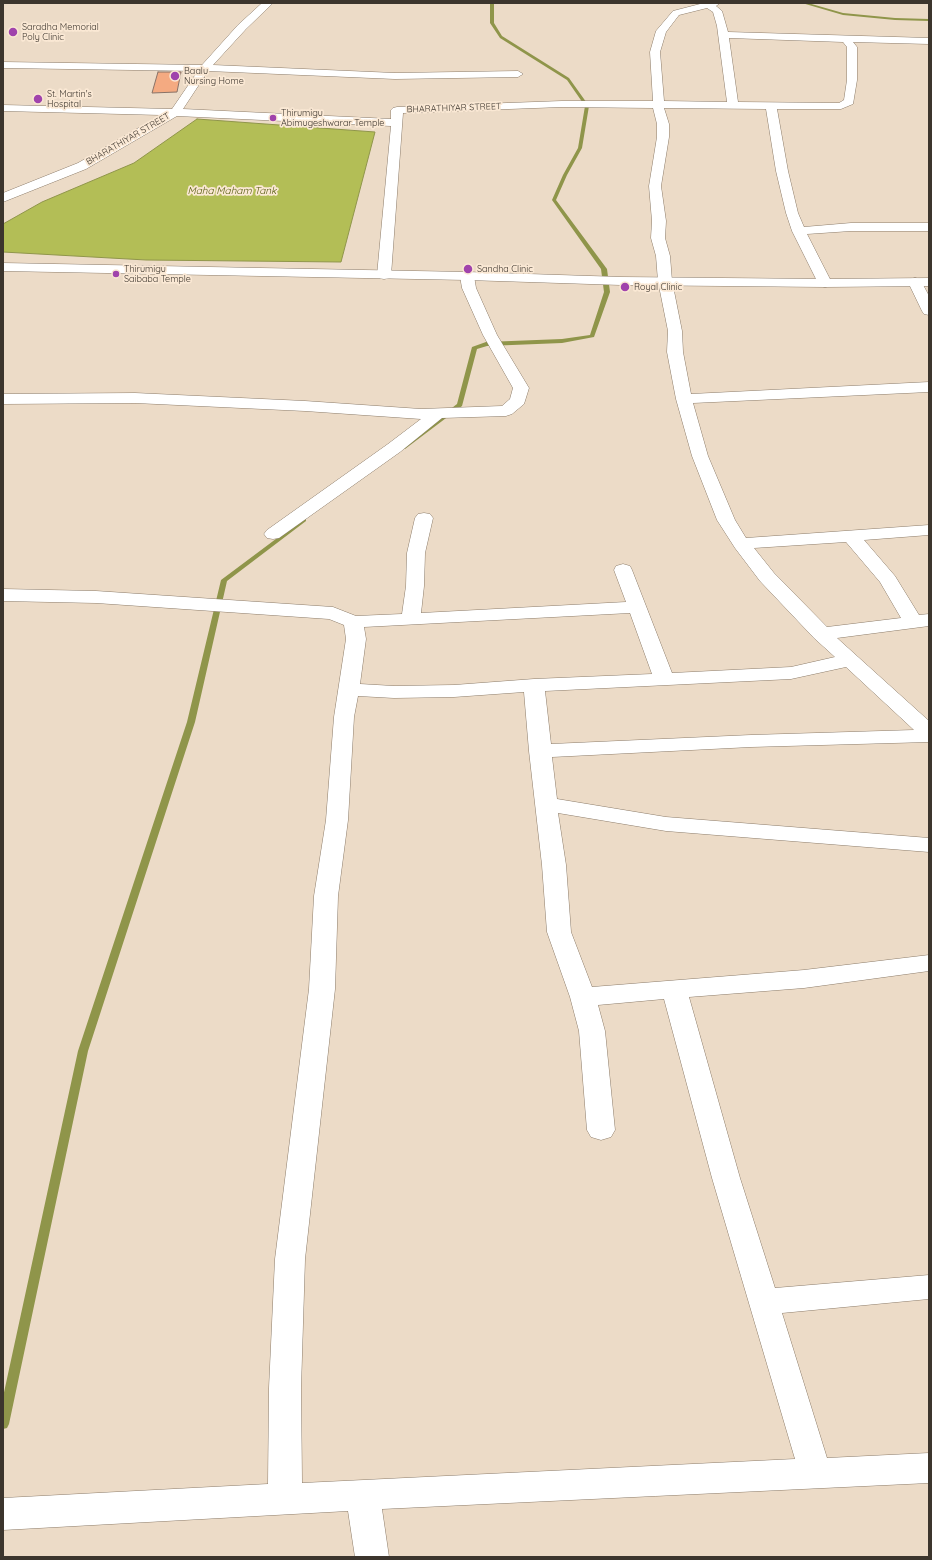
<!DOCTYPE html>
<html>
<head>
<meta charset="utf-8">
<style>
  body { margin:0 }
  #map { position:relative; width:932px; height:1560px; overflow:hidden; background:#ecdbc7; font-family:Quicksand,sans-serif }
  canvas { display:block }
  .frame { position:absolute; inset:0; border:4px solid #3c352d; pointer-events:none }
</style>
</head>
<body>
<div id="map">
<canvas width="932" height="1560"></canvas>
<div class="frame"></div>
</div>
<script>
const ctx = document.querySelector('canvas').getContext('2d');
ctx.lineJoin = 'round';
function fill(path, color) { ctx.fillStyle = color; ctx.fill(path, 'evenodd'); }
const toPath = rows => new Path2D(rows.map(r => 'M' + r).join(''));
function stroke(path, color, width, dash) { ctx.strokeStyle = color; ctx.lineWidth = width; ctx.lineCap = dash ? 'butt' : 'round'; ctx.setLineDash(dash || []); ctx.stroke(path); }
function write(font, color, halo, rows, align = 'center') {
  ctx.font = font + ' Quicksand,sans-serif'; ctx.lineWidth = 3.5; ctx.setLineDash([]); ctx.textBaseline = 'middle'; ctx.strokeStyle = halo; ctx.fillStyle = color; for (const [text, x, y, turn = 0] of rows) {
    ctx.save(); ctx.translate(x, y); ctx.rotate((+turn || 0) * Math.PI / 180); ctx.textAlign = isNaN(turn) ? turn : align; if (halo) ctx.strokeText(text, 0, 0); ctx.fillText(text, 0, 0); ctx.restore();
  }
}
const water = toPath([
  [197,119,375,132,341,262,146,260,3,252,3,224,42,202,134,163,197,119]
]);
fill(water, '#b3be56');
stroke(water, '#8f954a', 1);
fill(toPath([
  [490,3,494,3,494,23,502,36,569,78,589,106,582,148,567,175,556,200,607,269,610,292,594,337,562,343,487,346,477,349,462,406,405,449,403,448,403,446,457,404,472,347,486,342,562,339,590,335,604,292,601,269,552,200,563,175,578,148,585,106,567,80,500,38,490,23,490,3],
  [802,3,808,3,843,13,895,18,929,19,929,21,895,20,843,15,802,3],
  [304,518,306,519,306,521,227,581,195,722,88,1051,9,1424,7,1428,3,1429,3,1397,78,1051,187,722,221,580,304,518]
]), '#8f954a');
const building = toPath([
  [158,72,181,72,177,92,152,93,158,72]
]);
fill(building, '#f4aa81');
stroke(building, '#887267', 1);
const minor = toPath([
  [262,3,273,3,246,29,213,65,395,73,518,71,523,74,518,77,395,79,208,71,183,109,391,119,391,110,393,108,397,107,562,101,653,101,650,52,656,31,673,11,704,3,720,3,716,6,722,11,728,32,929,38,929,44,853,42,857,47,857,80,853,104,841,109,777,109,788,171,798,213,804,227,851,223,929,223,929,231,851,231,807,234,832,283,830,286,825,287,820,286,818,283,792,231,786,213,776,171,766,109,664,108,669,124,669,137,661,186,666,221,665,238,670,256,672,281,682,331,683,352,691,394,929,382,929,392,693,403,708,456,735,520,746,538,929,525,929,535,864,540,895,576,919,615,929,614,929,626,837,638,929,721,929,742,751,747,552,757,557,799,666,817,929,838,929,852,666,831,558,813,566,865,571,932,592,987,804,970,929,955,929,971,804,988,689,997,740,1178,775,1288,929,1275,929,1299,782,1313,827,1458,929,1453,929,1483,382,1509,389,1557,355,1557,348,1511,3,1530,3,1498,268,1484,269,1388,275,1259,309,989,314,896,326,820,334,717,346,639,344,625,329,619,96,603,3,601,3,589,96,591,333,607,356,616,402,614,406,586,407,553,415,518,418,514,424,513,430,514,433,518,425,553,424,586,421,613,626,602,614,570,616,566,623,564,630,566,632,570,672,673,791,667,835,657,814,638,760,581,735,548,717,520,692,456,676,399,667,352,668,331,658,281,656,256,651,238,652,221,649,186,657,137,657,124,653,108,562,107,403,113,391,275,389,278,384,279,379,278,377,275,391,126,177,116,86,169,3,202,3,193,78,163,161,115,3,111,3,105,172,109,198,71,3,68,3,62,202,65,238,25,262,3],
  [707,8,713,12,717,26,727,102,664,101,660,52,666,32,679,15,707,8],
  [729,38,843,42,847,47,847,80,844,100,839,103,738,102,729,38],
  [846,542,880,582,901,618,827,627,774,573,754,548,846,542],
  [630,613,652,674,534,679,454,685,394,686,360,684,366,639,364,627,630,613],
  [846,667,914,730,751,735,551,744,545,691,791,679,846,667],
  [524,692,529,751,542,865,547,932,570,997,579,1031,587,1130,591,1137,601,1140,611,1137,615,1130,605,1031,598,1005,664,999,712,1178,795,1459,302,1483,301,1388,305,1259,335,989,338,896,348,820,354,717,358,696,394,698,454,697,524,692],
  [467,272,472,273,474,276,476,288,497,335,529,388,524,404,512,414,506,416,442,418,400,452,279,538,273,539,267,538,264,534,267,530,388,444,421,419,305,411,135,403,3,404,3,394,135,393,305,401,421,409,502,406,510,399,513,388,483,335,462,288,460,276,462,273,467,272],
  [915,278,920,279,929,296,929,315,924,314,922,311,908,282,910,279,915,278]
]);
const tertiary = toPath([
  [3,263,467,272,621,277,825,279,929,278,929,286,825,287,621,285,467,280,3,271,3,263]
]);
stroke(minor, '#8c7c6a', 1);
stroke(tertiary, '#8c7c6a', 1);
fill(minor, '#fff');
fill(tertiary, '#fff');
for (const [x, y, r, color] of [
  [13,32,5,"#a043ac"],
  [175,76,5,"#a043ac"],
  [38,99,5,"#a043ac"],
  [273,118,4,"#a043ac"],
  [468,269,5,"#a043ac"],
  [116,274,4,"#a043ac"],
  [625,287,5,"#a043ac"]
]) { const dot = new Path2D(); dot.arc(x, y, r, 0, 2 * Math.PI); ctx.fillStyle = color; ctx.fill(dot); stroke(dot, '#fae8d4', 1.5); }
write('9px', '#3c352d', '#fae8d4', [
  ["Saradha Memorial",22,27],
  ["Poly Clinic",22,37],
  ["Baalu",184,71],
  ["Nursing Home",184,81],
  ["St. Martin's",47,94],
  ["Hospital",47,104],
  ["Thirumigu",281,113],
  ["Abimugeshwarar Temple",281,123],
  ["Thirumigu",124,269],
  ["Saibaba Temple",124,279],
  ["Sandha Clinic",477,269],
  ["Royal Clinic",634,287]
], 'left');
write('9px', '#3c352d', '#fae8d4', [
  ["BHARATHIYAR STREET",454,108,-2],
  ["BHARATHIYAR STREET",128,139,-30]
]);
write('italic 10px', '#555b0d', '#fae8d4', [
  ["Maha Maham Tank",232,191]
]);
</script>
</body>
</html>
